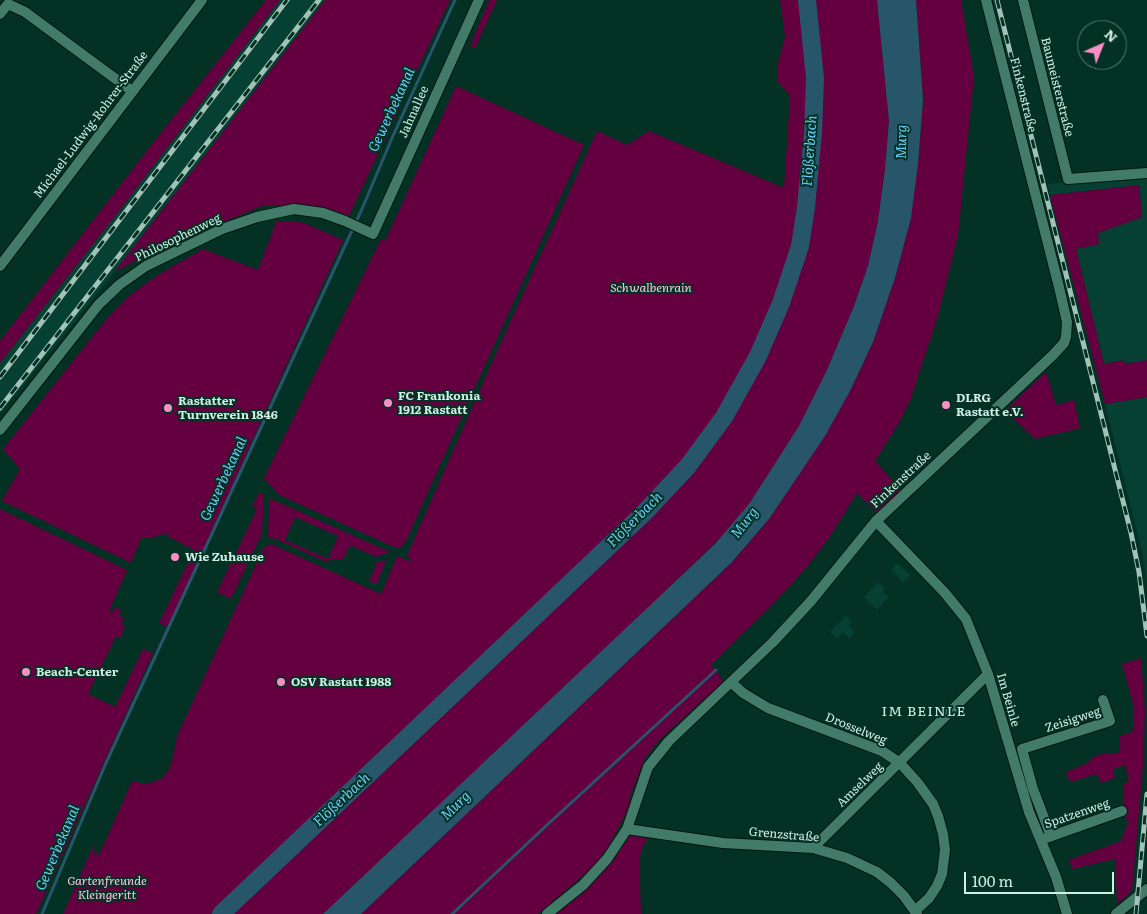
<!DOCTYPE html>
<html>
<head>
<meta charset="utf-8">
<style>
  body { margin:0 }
  #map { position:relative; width:1147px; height:914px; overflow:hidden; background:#033225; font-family:Literata,serif }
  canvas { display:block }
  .north { position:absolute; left:1077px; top:20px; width:50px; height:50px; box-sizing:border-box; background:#033225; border:1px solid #557d71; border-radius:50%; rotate:44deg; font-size:14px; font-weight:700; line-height:20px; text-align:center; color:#d1eee3 }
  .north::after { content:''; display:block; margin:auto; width:18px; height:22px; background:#fb8fc4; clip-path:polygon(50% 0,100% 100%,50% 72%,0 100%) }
  .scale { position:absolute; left:964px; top:872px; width:150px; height:22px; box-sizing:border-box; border:2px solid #d1eee3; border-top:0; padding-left:6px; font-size:15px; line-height:18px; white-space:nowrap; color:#d1eee3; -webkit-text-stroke:4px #033225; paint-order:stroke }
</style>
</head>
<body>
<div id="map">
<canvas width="1147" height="914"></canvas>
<div class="north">N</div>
<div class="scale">100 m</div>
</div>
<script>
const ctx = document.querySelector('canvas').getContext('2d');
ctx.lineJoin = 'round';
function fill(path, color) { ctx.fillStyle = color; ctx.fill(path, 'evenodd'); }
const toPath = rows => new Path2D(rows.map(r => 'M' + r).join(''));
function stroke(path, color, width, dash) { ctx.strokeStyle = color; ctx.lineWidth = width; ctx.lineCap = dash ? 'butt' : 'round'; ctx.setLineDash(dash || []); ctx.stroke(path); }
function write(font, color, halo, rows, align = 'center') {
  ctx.font = font + ' Literata,serif'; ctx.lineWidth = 4; ctx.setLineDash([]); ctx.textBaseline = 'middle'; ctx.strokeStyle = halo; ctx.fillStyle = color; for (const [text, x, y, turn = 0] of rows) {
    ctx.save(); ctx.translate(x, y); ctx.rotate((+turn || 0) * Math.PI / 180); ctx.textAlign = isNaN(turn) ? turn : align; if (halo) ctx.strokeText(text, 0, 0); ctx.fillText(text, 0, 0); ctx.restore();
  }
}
fill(toPath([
  [280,0,325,0,127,256,0,414,0,363,115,216],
  [1147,175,1147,360,1123,364,1122,360,1104,364,1076,249,1099,244,1098,233,1142,217,1139,185,1050,195,1048,184],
  [1147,397,1147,585,1143,556,1105,404],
  [897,563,910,575,903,582,891,570],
  [878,582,885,588,882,591,889,597,877,610,864,597],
  [846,616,852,622,849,626,855,632,849,638,843,632,837,638,830,632]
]), '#064032');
fill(toPath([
  [266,0,280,0,115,216,0,363,0,341,149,148],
  [325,0,450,0,348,218,323,207,296,205,262,206,159,248,114,272],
  [489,0,497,0,475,48,470,46],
  [780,0,877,0,889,121,885,169,878,221,868,266,854,306,827,370,799,426,749,504,723,535,619,636,323,914,226,914,645,517,691,468,726,419,760,359,783,305,803,248,808,222,815,143,801,225,777,302,753,355,720,414,685,464,641,512,218,914,63,914,92,849,95,846,94,853,99,855,132,781,144,784,152,782,161,779,168,771,172,761,177,736,264,547,271,544,381,594,397,556,413,562,407,555,501,342,597,131,627,145,649,131,784,188,790,96,778,82,777,67,785,36],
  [916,0,961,0,974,77,958,235,938,316,911,398,900,421,875,461,901,490,877,513,857,493,829,538,806,568,774,603,711,665,716,670,723,682,659,740,645,758,631,793,628,809,608,847,592,868,538,914,361,914,731,563,769,519,850,391,873,342,895,278,918,164,923,100],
  [456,86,584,145,406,541,400,548,396,548,279,495,264,478,381,239,385,241],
  [1139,185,1142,217,1098,233,1099,244,1076,249,1104,364,1122,360,1124,364,1147,360,1147,397,1105,404,1050,195],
  [293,221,304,223,343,240,168,627,159,623,194,550,167,536,167,533,151,538,141,538,131,563,2,501,20,469,3,449,108,317,130,295,156,276,203,249,258,270,276,222],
  [1046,372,1056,405,1074,400,1080,428,1035,439,1005,410],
  [259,493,264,495,262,533,231,599,217,592,257,509,252,506],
  [269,498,390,552,376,557,350,545,343,559,324,561,278,540,268,537],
  [295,517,338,536,328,559,285,540],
  [0,509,127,570,109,611,112,613,114,607,121,610,119,616,124,618,121,624,125,626,120,638,116,636,88,694,115,707,143,649,153,653,36,914,0,914],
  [386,560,377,584,369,581,377,562],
  [1141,658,1145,712,1143,765,1132,891,1117,904,1115,859,1072,869,1069,860,1121,841,1128,822,1124,815,1124,783,1129,782,1125,765,1113,769,1115,778,1101,783,1097,774,1070,782,1066,772,1088,763,1093,757,1106,753,1110,754,1120,752,1120,736,1134,731,1134,707,1122,664],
  [631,836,648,837,642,848,639,859,641,914,554,914,591,884,607,867,622,840]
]), '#64003f');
fill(toPath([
  [877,0,916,0,923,100,918,164,911,218,895,278,873,342,850,391,825,436,769,519,731,563,361,914,323,914,715,544,749,504,799,426,827,370,854,306,868,266,878,221,885,169,889,121]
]), '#27556a');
stroke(toPath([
  [42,914,106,763,362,209,392,138,455,0],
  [452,914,547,825,716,670]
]), '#27556a', 3);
stroke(toPath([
  [221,914,644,513,688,466,724,417,758,356,781,303,800,246,806,207,813,133,815,78,807,0]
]), '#27556a', 18);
const minor = toPath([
  [1023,0,1068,179,1147,173],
  [0,14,8,4,25,12,132,91],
  [0,266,202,0],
  [0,430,99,304,119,285,146,266,222,229,257,217,294,209,323,213,345,221,373,234,479,0],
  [876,521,945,593,966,619,988,674,1029,812,1056,877,1067,914],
  [731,682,743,693,768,708,882,751,900,763,918,783,933,804,938,816,943,834,945,850,942,874,937,886,929,898,915,911],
  [627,829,723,843,813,848,847,858,877,872,891,883,904,896,917,914],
  [1051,836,1033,789,1022,749,1110,721,1103,700],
  [1046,838,1122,811],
  [813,848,988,674],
  [547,914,583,885,607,859,627,829,648,767,669,741,773,642,811,601,876,521,1053,355,1064,343,1066,337,1067,322,1059,287,986,0],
  [1116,914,1147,889]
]);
stroke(minor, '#00180f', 12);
stroke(minor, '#427b68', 10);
const rail = toPath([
  [997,0,1131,533,1139,572,1147,636],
  [0,377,287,0],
  [0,408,319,0],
  [1136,914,1147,794]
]);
stroke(rail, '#a1c2b6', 5);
stroke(rail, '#033225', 3, [9]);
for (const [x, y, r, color] of [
  [388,403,5,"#fb8fc4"],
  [946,405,5,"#fb8fc4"],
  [168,408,5,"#fb8fc4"],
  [175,557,5,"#fb8fc4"],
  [26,672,5,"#fb8fc4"],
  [281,682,5,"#fb8fc4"]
]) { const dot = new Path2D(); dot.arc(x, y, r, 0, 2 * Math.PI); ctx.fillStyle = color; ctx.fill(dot); stroke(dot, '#033225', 2); }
write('12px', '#d1eee3', '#033225', [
  ["Baumeisterstraße",1057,87,76],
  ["Finkenstraße",1023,95,76],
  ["Jahnallee",414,112,-66],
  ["Michael-Ludwig-Rohrer-Straße",91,125,-53],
  ["Philosophenweg",178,238,-26],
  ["Finkenstraße",901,480,-43],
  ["Im Beinle",1008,700,74],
  ["Zeisigweg",1073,720,-18],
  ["Drosselweg",856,729,22],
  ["Amselweg",860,785,-44],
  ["Spatzenweg",1077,814,-19],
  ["Grenzstraße",784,835,5]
]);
write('italic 12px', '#fdc3dd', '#033225', [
  ["Schwalbenrain",651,288],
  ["Gartenfreunde",107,881],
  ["Kleingeritt",107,895]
]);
write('bold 12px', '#d1eee3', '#033225', [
  ["FC Frankonia",398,396],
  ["1912 Rastatt",398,410],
  ["DLRG",956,398],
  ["Rastatt e.V.",956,412],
  ["Rastatter",178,401],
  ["Turnverein 1846",178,415],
  ["Wie Zuhause",185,557],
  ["Beach-Center",36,672],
  ["OSV Rastatt 1988",291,682]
], 'left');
write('italic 14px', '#6ccbf7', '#033225', [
  ["Gewerbekanal",392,110,-65],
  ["Murg",902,142,-89],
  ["Flößerbach",810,151,-86],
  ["Gewerbekanal",224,479,-65],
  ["Flößerbach",635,520,-45],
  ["Murg",745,523,-52],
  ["Flößerbach",342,800,-43],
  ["Murg",456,806,-44],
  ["Gewerbekanal",58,848,-67]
]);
ctx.letterSpacing = '1px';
write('14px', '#d1eee3', '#033225', [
  ["IM BEINLE",924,712]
]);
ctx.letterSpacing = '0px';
</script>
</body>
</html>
